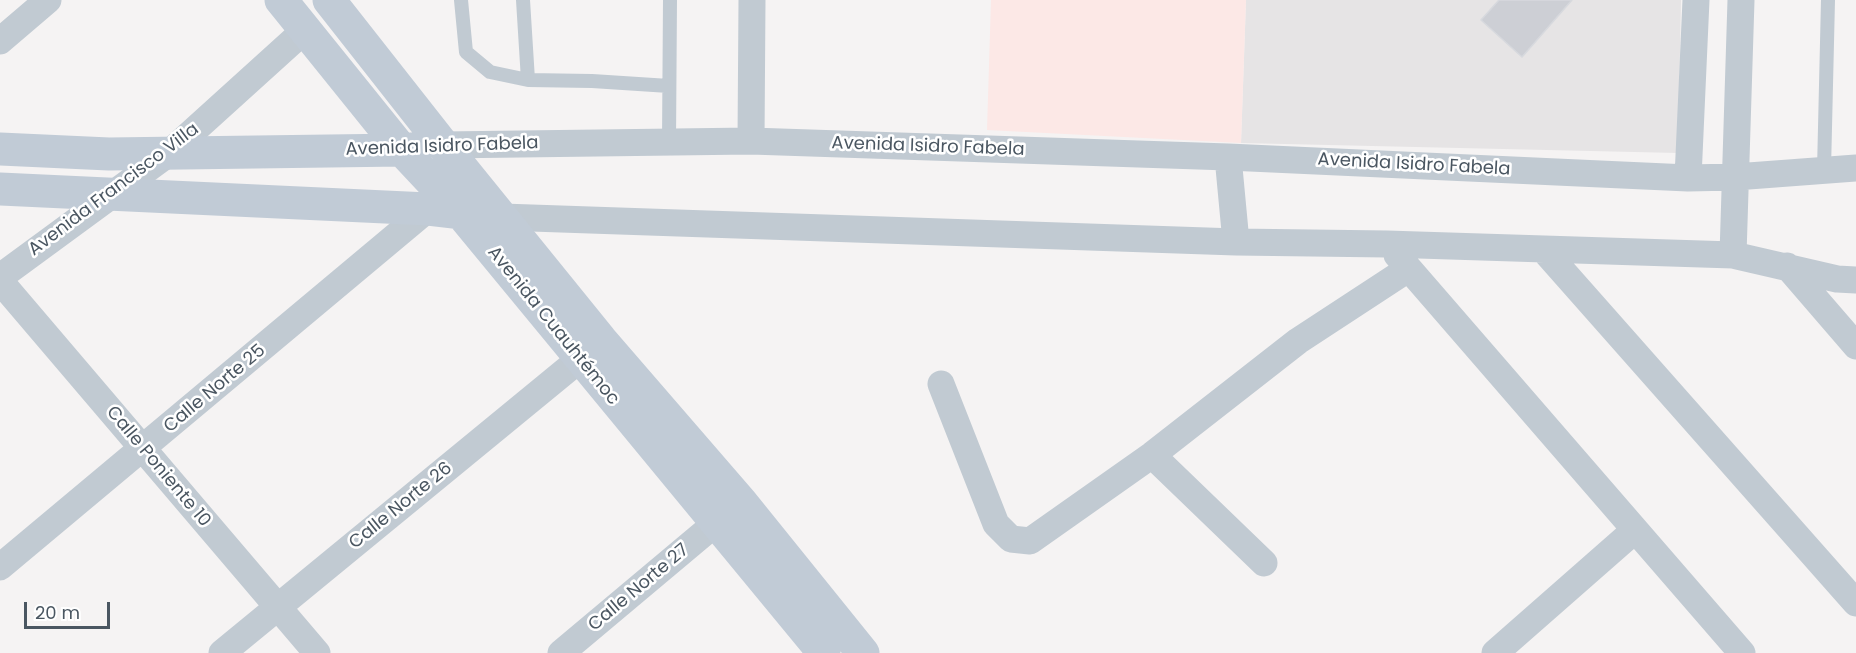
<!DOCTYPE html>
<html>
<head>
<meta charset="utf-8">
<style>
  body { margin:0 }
  #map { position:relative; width:1856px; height:653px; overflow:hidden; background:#f5f3f3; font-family:Poppins,sans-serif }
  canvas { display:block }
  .scale { position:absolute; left:24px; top:602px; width:86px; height:27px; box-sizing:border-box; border:3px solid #4a5661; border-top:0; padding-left:8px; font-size:18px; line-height:21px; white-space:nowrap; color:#4a5661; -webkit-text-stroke:4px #fff; paint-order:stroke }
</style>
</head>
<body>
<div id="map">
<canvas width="1856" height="653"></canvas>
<div class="scale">20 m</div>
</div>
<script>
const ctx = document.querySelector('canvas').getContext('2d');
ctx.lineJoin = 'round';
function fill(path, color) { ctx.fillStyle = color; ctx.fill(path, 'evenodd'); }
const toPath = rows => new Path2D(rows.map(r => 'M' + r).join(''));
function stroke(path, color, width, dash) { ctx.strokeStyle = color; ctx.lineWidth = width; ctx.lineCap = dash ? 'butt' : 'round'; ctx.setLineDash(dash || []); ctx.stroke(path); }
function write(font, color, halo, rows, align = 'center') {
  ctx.font = font + ' Poppins,sans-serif'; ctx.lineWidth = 5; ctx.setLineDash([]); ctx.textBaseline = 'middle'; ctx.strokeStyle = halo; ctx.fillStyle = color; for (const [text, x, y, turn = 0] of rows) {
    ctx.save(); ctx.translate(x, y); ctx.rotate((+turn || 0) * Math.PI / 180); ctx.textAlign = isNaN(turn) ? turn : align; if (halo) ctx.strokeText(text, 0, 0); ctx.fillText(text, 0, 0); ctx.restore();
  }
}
fill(toPath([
  [1246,0,1681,0,1678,153,1241,143]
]), '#e6e4e5');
fill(toPath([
  [991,0,1246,0,1241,143,987,130]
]), '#fce8e6');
const building = toPath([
  [1499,0,1572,0,1522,57,1481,20,1499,0]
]);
fill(building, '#cdcfd5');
stroke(building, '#d7d9de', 1.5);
stroke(toPath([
  [461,0,466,52,490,72,528,80,592,81,669,86],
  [523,0,528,80],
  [669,142,670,0],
  [1824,170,1828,0]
]), '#c1cad2', 14);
stroke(toPath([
  [0,41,48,0],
  [751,141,752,0],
  [443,145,751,141,1228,157,1688,178,1735,177,1856,168],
  [1228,157,1236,242],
  [1688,178,1696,0],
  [502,217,1236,242,1387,244,1733,255,1837,279,1856,280],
  [1543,249,1856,603],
  [1397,255,1742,653],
  [1733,255,1741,0],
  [1787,266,1856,346],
  [0,277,169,153,306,29],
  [0,281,317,653],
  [941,384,996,524,1011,539,1030,541,1152,455,1298,341,1408,269],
  [1152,455,1264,563],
  [0,567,428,209],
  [222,653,580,359],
  [561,653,716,523],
  [1495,653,1635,530]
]), '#c1cad2', 27);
stroke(toPath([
  [281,0,402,150,461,213,824,653],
  [329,0,443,145,601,340,742,503,863,653],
  [0,149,109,154,402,150,418,148],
  [0,189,428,209,471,214]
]), '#c1cbd6', 33);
write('18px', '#4a5661', '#fff', [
  ["Avenida Isidro Fabela",442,147,-2],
  ["Avenida Isidro Fabela",928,147,2],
  ["Avenida Isidro Fabela",1414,165,3],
  ["Avenida Francisco Villa",114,190,-37],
  ["Avenida Cuauhtémoc",553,326,51],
  ["Calle Norte 25",215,389,-40],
  ["Calle Poniente 10",158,467,50],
  ["Calle Norte 26",401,506,-39],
  ["Calle Norte 27",639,588,-40]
]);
</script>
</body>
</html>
